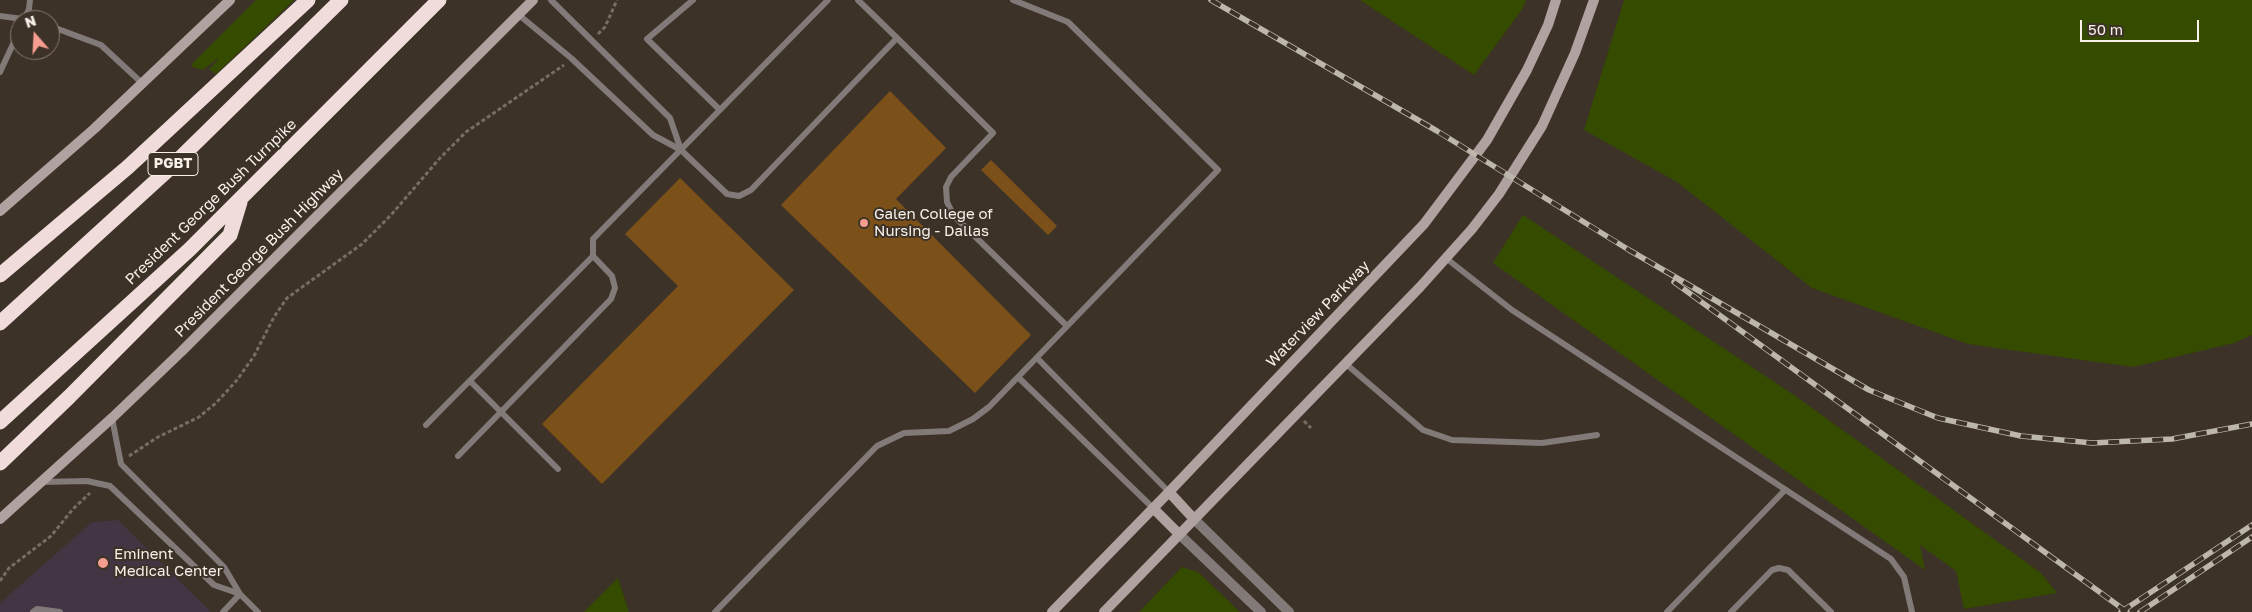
<!DOCTYPE html>
<html>
<head>
<meta charset="utf-8">
<style>
  body { margin:0 }
  #map { position:relative; width:2252px; height:612px; overflow:hidden; background:#3c3227; font-family:"Golos Text",sans-serif }
  canvas { display:block }
  .north { position:absolute; left:10px; top:10px; width:50px; height:50px; box-sizing:border-box; background:#3c3227; border:1px solid #877e75; border-radius:50%; rotate:341deg; font-size:14px; font-weight:700; line-height:20px; text-align:center; color:#f7f1ea }
  .north::after { content:''; display:block; margin:auto; width:18px; height:22px; background:#f59d8e; clip-path:polygon(50% 0,100% 100%,50% 72%,0 100%) }
  .scale { position:absolute; left:2080px; top:20px; width:119px; height:22px; box-sizing:border-box; border:2px solid #f7f1ea; border-top:0; padding-left:6px; font-size:15px; line-height:18px; white-space:nowrap; color:#f7f1ea; -webkit-text-stroke:4px #3c3227; paint-order:stroke }
</style>
</head>
<body>
<div id="map">
<canvas width="2252" height="612"></canvas>
<div class="north">N</div>
<div class="scale">50 m</div>
</div>
<script>
const ctx = document.querySelector('canvas').getContext('2d');
ctx.lineJoin = 'round';
function fill(path, color) { ctx.fillStyle = color; ctx.fill(path, 'evenodd'); }
const toPath = rows => new Path2D(rows.map(r => 'M' + r).join(''));
function stroke(path, color, width, dash) { ctx.strokeStyle = color; ctx.lineWidth = width; ctx.lineCap = dash ? 'butt' : 'round'; ctx.setLineDash(dash || []); ctx.stroke(path); }
function write(font, color, halo, rows, align = 'center') {
  ctx.font = font + ' "Golos Text",sans-serif'; ctx.lineWidth = 4; ctx.setLineDash([]); ctx.textBaseline = 'middle'; ctx.strokeStyle = halo; ctx.fillStyle = color; for (const [text, x, y, turn = 0] of rows) {
    ctx.save(); ctx.translate(x, y); ctx.rotate((+turn || 0) * Math.PI / 180); ctx.textAlign = isNaN(turn) ? turn : align; if (halo) ctx.strokeText(text, 0, 0); ctx.fillText(text, 0, 0); ctx.restore();
  }
}
fill(toPath([
  [118,520,211,612,0,612,0,603,92,522]
]), '#433644');
fill(toPath([
  [256,0,294,0,216,74,209,69,218,60,217,59,203,70,193,67,191,65],
  [1360,0,1526,0,1523,8,1474,75],
  [1624,0,2252,0,2252,335,2234,343,2133,367,1968,344,1812,288,1677,182,1584,130],
  [1523,215,1794,395,2041,573,2057,593,1964,609,1956,571,1920,545,1925,570,1493,263],
  [1182,567,1198,572,1240,612,1139,612],
  [618,578,629,612,584,612]
]), '#354b00');
fill(toPath([
  [890,91,946,148,896,199,1031,335,975,393,781,205],
  [991,160,1057,226,1048,235,981,170],
  [680,178,794,290,602,484,542,424,678,286,625,234]
]), '#7c5119');
stroke(toPath([
  [598,34,605,27,617,0],
  [1304,421,1311,428],
  [129,456,158,437,199,417,216,403,237,380,254,356,274,317,287,298,362,244,391,215,440,158,466,132,564,65],
  [0,581,9,568,51,536,73,509,90,493]
]), '#766e64', 3, [4, 2.5]);
stroke(toPath([
  [551,0,670,118,681,150],
  [693,0,647,39,720,110],
  [858,0,897,38],
  [519,15,571,58,653,135,681,150,727,194,739,196,751,190,897,38,993,133,951,177,946,187,947,202,954,216,1067,326],
  [0,16,30,20],
  [24,20,29,9,30,0],
  [50,26,101,45,143,84],
  [0,72,20,29],
  [1447,259,1512,310,1891,559,1904,577,1912,612],
  [1037,358,1169,492],
  [1346,364,1423,430,1452,440,1542,443,1597,435],
  [1019,378,1153,508],
  [470,381,558,469],
  [112,418,121,464,224,567,240,594,258,612],
  [426,425,593,256,593,239,828,0],
  [458,456,611,299,615,288,612,276,593,256],
  [42,482,87,481,110,486,214,585,240,594],
  [33,612,37,609,60,612],
  [223,612,240,594],
  [715,612,877,446,904,433,949,431,973,419,989,407,1218,170,1068,22,1013,0],
  [1667,612,1785,490],
  [1731,612,1772,570,1779,568,1788,570,1831,612]
]), '#827a79', 6);
stroke(toPath([
  [1194,519,1289,612],
  [1179,534,1261,612]
]), '#827a79', 10);
stroke(toPath([
  [0,211,94,129,230,0],
  [1169,492,1194,519],
  [1153,508,1179,534],
  [0,519,112,418,181,352,533,0],
  [1052,612,1169,492,1424,224,1487,140,1527,70,1548,25,1556,0],
  [1104,612,1420,287,1472,229,1499,194,1542,126,1575,53,1594,0]
]), '#afa2a0', 10);
stroke(toPath([
  [0,275,128,167,308,0],
  [0,323,169,169,341,0],
  [0,422,190,249,439,0],
  [0,463,69,397,230,235,240,202]
]), '#f0dcda', 15);
const rail = toPath([
  [1211,0,1437,131,1629,250,1869,390,1938,418,2021,436,2092,443,2172,439,2252,424],
  [1674,282,2127,612],
  [2121,612,2252,525],
  [2140,612,2252,537]
]);
stroke(rail, '#bdb6ad', 5.5);
stroke(rail, '#3c3227', 4, [11]);
for (const [x, y, r, color] of [
  [864,223,5,"#f59d8e"],
  [103,563,6,"#f59d8e"]
]) { const dot = new Path2D(); dot.arc(x, y, r, 0, 2 * Math.PI); ctx.fillStyle = color; ctx.fill(dot); stroke(dot, '#3c3227', 2); }
for (const [x, y, w] of [
  [173,164,50]
]) { const box = new Path2D(); box.roundRect(x - w / 2, y - 11.5, w, 23, 4); ctx.fillStyle = '#3c3227'; ctx.fill(box); stroke(box, '#f7f1ea', 1); }
write('bold 14px', '#f7f1ea', null, [
  ["PGBT",173,164]
]);
write('15px', '#f7f1ea', '#3c3227', [
  ["President George Bush Turnpike",211,202,-44],
  ["President George Bush Highway",259,253,-45],
  ["Waterview Parkway",1318,314,-46]
]);
write('15px', '#f7f1ea', '#3c3227', [
  ["Galen College of",874,214],
  ["Nursing - Dallas",874,231],
  ["Eminent",114,554],
  ["Medical Center",114,571]
], 'left');
</script>
</body>
</html>
